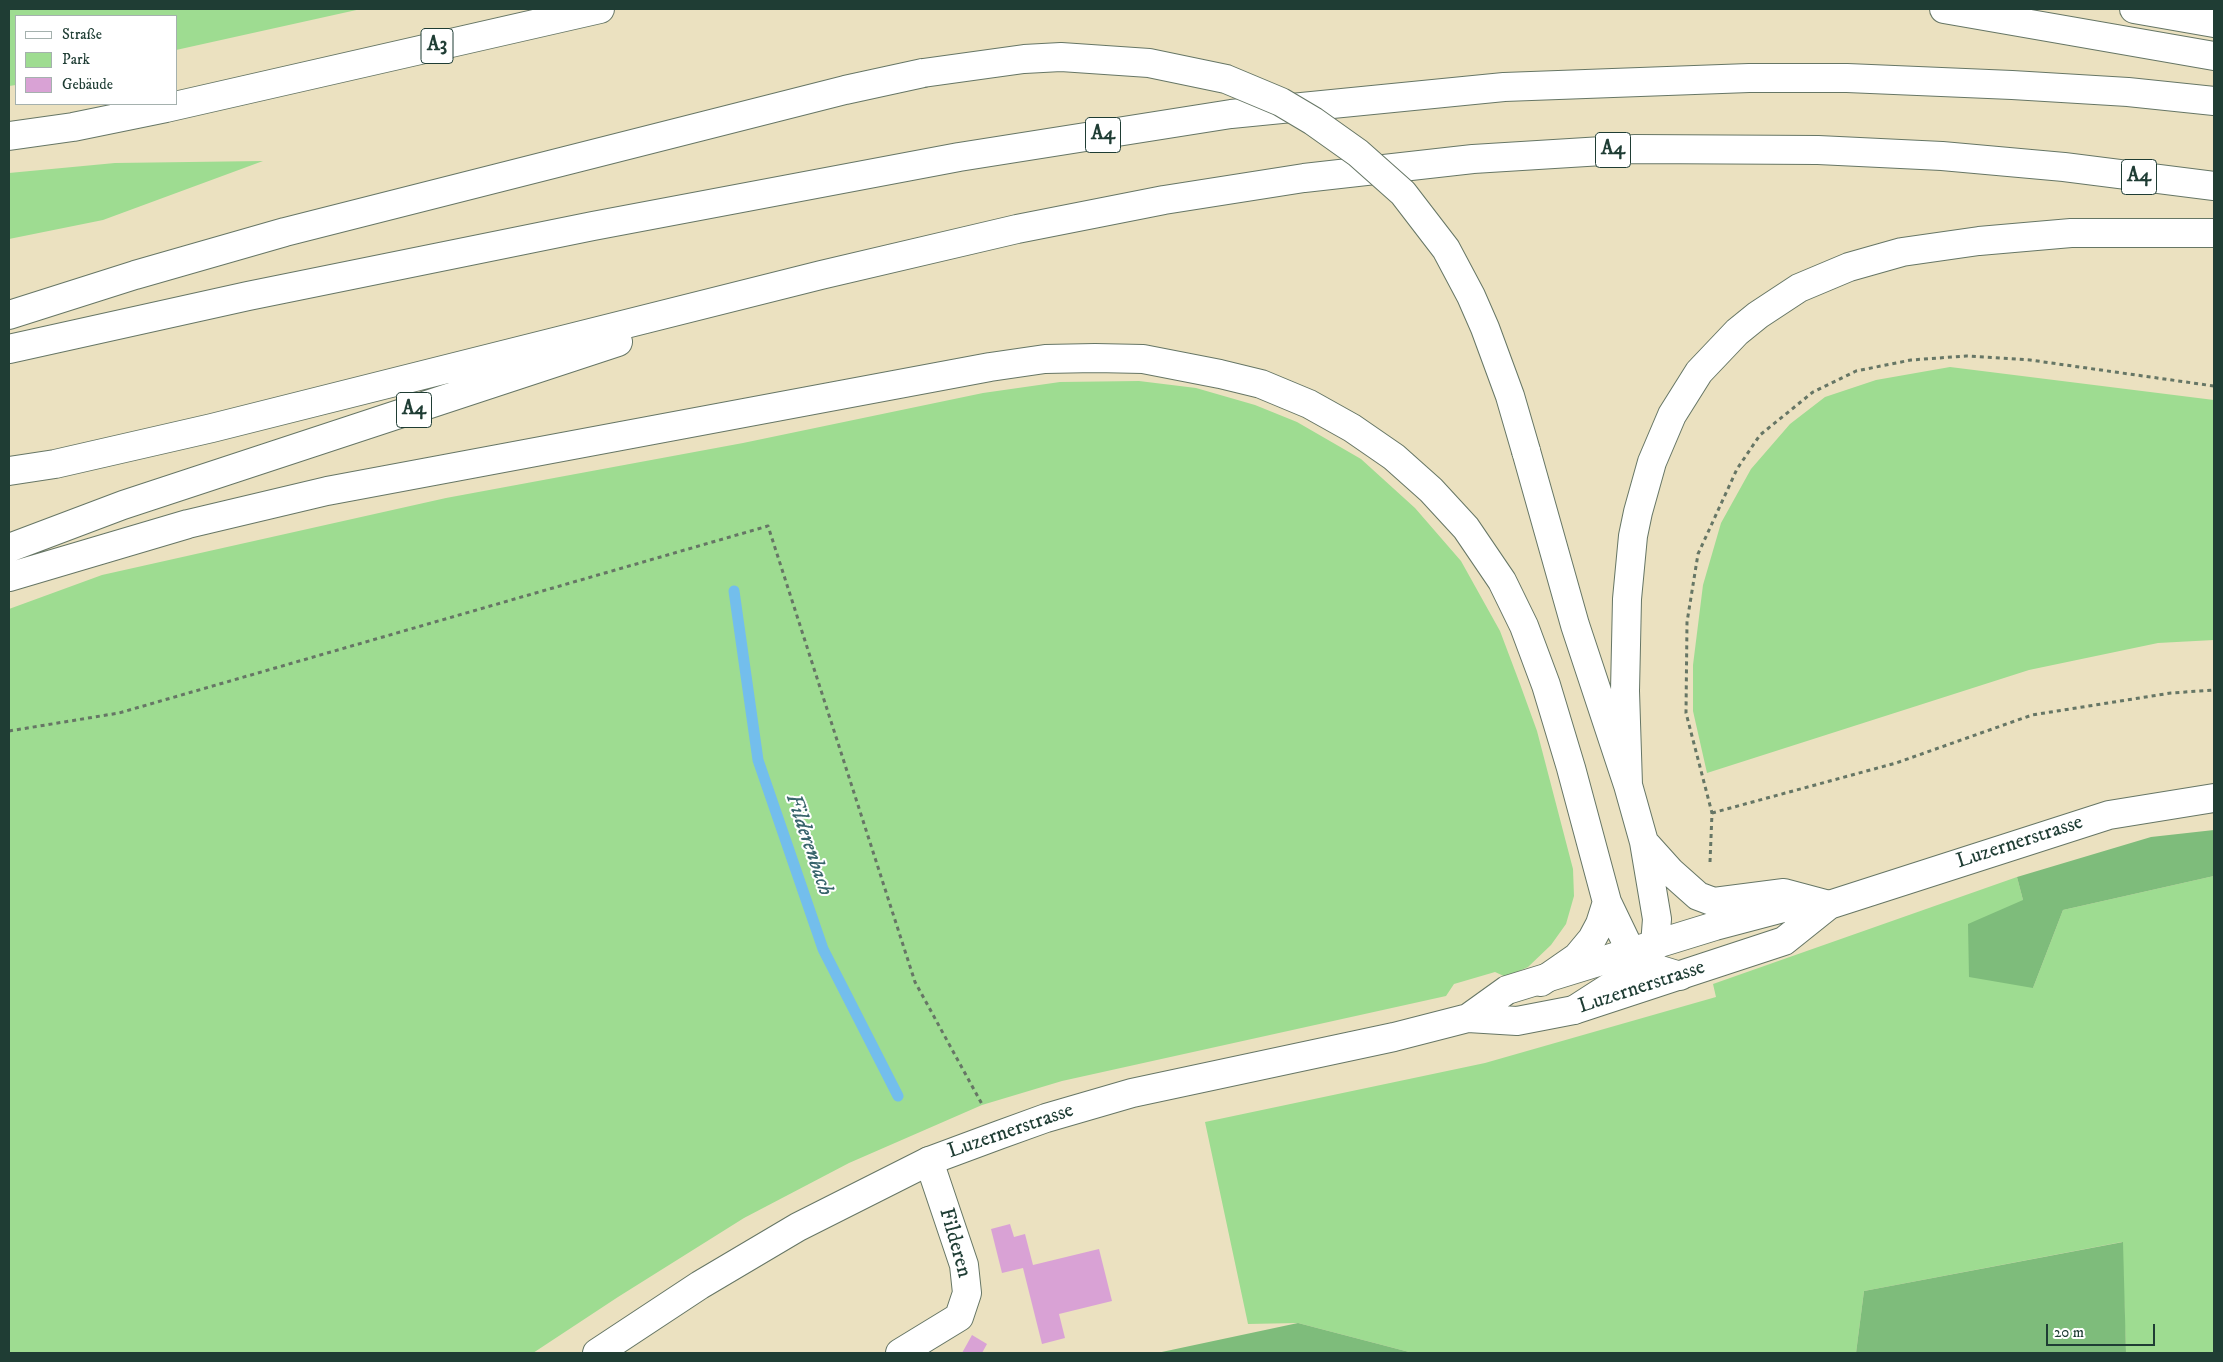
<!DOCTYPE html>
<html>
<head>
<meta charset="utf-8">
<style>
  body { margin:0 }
  #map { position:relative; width:2223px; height:1362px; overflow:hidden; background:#ebe1c0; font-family:"IM FELL DW Pica",serif }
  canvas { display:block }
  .frame { position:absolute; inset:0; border:10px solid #1f3d34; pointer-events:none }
  .legend { position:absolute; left:15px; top:15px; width:162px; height:90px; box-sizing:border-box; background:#fff; border:1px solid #a5b1ae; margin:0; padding:6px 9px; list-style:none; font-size:15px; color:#1f3d34 }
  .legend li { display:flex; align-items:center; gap:10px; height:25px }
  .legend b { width:25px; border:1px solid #a5b1ae }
  .scale { position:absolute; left:2046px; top:1324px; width:109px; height:22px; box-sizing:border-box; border:2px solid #1f3d34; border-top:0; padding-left:6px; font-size:15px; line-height:18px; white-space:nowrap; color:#1f3d34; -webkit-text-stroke:4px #fff; paint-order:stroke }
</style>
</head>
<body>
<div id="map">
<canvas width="2223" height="1362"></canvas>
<div class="frame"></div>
<ul class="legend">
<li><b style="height:6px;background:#fff"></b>Straße</li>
<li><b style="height:14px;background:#9edc91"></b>Park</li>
<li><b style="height:14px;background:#d9a2d5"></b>Gebäude</li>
</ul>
<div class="scale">20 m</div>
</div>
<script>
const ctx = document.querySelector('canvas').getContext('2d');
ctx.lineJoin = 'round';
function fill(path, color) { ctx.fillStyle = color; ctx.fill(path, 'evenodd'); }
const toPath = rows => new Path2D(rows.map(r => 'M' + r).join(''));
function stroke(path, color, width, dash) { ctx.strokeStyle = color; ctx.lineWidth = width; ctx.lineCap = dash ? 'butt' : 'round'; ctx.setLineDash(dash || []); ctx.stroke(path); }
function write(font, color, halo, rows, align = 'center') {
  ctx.font = font + ' "IM FELL DW Pica",serif'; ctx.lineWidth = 4; ctx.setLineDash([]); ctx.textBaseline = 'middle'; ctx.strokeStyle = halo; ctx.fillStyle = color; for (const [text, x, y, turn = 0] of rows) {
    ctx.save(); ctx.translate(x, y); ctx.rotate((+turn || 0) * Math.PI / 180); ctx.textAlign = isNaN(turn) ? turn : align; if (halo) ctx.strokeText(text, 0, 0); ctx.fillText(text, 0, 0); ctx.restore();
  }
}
fill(toPath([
  [9,9,361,9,176,50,176,16,16,16,16,85,9,86],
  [263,161,103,220,9,239,9,173,115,163],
  [1950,367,2214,400,2214,640,2158,643,2029,670,1707,773,1693,711,1693,665,1703,585,1721,523,1751,469,1790,424,1825,397,1876,380],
  [1139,381,1196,388,1255,405,1297,422,1361,459,1415,508,1461,561,1500,631,1520,684,1537,731,1573,869,1574,896,1566,924,1551,945,1528,967,1506,977,1495,972,1454,984,1446,996,1062,1081,982,1105,849,1163,744,1218,618,1297,533,1353,9,1353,9,609,102,575,446,498,743,443,983,393,1060,382],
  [2214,876,2214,1353,2126,1353,2122,1242,1864,1291,1856,1353,1413,1353,1298,1323,1248,1324,1205,1122,1485,1063,1716,997,1713,984,2017,877,2023,900,2033,988,2063,910]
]), '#9edc91');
fill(toPath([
  [2214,830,2214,876,2063,910,2033,988,1969,977,1968,924,2023,900,2017,877,2151,837],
  [2123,1242,2126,1353,1856,1353,1864,1291],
  [1298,1323,1413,1353,1157,1353]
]), '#7ebc7b');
stroke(toPath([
  [734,591,758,760,823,949,898,1096]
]), '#73beec', 11);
fill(toPath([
  [1010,1224,1014,1237,1025,1234,1033,1265,1099,1249,1112,1301,1059,1314,1065,1338,1042,1344,1023,1268,1002,1273,991,1229],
  [972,1335,987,1344,982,1353,962,1353]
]), '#d9a2d5');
const street = toPath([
  [900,1353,959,1317,967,1293,964,1265,929,1161]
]);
const secondary = toPath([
  [1468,1018,1507,990,1715,926,1787,907,1829,905,2109,815,2214,798],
  [597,1353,700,1285,798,1227,929,1161,999,1135,1046,1118,1132,1093,1394,1037,1468,1018,1517,1021,1574,1010,1784,941,1829,905]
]);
const highway = toPath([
  [1944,9,2214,56],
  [2134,9,2214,23],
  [9,136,73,127,166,108,600,9],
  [9,315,135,275,285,232,845,90,923,73],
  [9,349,248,296,593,226,959,157,1231,114,1504,87,1749,78,1847,78,2012,85,2128,92,2214,101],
  [1526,451,1575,625,1628,785,1644,842,1657,919,1655,945,1644,965,1574,1010],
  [9,471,55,464,212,428,821,275,1017,229,1164,200,1304,178,1473,159,1635,149,1818,150,1942,156,2064,167,2214,186],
  [9,548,123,505,618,342],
  [9,577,188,524,327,491,990,367,1045,359,1095,358,1143,359,1220,374,1261,384,1309,404,1352,428,1394,457,1431,490,1466,528,1502,581,1524,626,1546,685,1571,768,1607,902,1632,954,1644,965,1680,976],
  [1628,785,1625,691,1627,599,1633,536,1638,512,1652,462,1672,415,1699,372,1737,332,1758,315,1799,288,1849,267,1902,252,1979,241,2071,233,2214,233],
  [1644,842,1671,872,1698,896,1714,902,1784,893,1829,905],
  [1541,982,1577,957,1592,939,1600,924,1607,902]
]);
stroke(street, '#667665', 30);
stroke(secondary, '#667665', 30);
stroke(highway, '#667665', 30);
stroke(toPath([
  [9,731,119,713,768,526,915,982,983,1106],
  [1712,813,1896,763,2032,715,2171,693,2214,690],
  [1710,862,1712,813,1686,713,1687,622,1698,554,1737,469,1760,435,1813,392,1856,371,1911,360,1966,356,2030,360,2214,386]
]), '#667665', 3, [4, 4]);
stroke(street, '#fff', 28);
stroke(secondary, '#fff', 28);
stroke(highway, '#fff', 28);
const highwayBridge = toPath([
  [923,73,1024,59,1061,57,1149,63,1226,79,1281,102,1313,121,1358,153,1403,193,1446,249,1471,296,1485,328,1510,396,1526,451]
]);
stroke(highwayBridge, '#667665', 30, []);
stroke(highwayBridge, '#fff', 28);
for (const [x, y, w] of [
  [437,46,32],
  [1103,135,35],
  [1613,150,35],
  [2139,177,35],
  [414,410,35]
]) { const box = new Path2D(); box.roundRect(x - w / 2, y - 17.5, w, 35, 4); ctx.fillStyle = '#fff'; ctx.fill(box); stroke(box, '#1f3d34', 1); }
write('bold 20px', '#1f3d34', null, [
  ["A3",437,46],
  ["A4",1103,135],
  ["A4",1613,150],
  ["A4",2139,177],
  ["A4",414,410]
]);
write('21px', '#1f3d34', '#fff', [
  ["Luzernerstrasse",2020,843,-18],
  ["Luzernerstrasse",1642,988,-18],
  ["Luzernerstrasse",1011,1132,-19],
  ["Filderen",954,1243,74]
]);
write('italic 22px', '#38646b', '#fff', [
  ["Filderenbach",808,845,71]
]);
</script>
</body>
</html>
